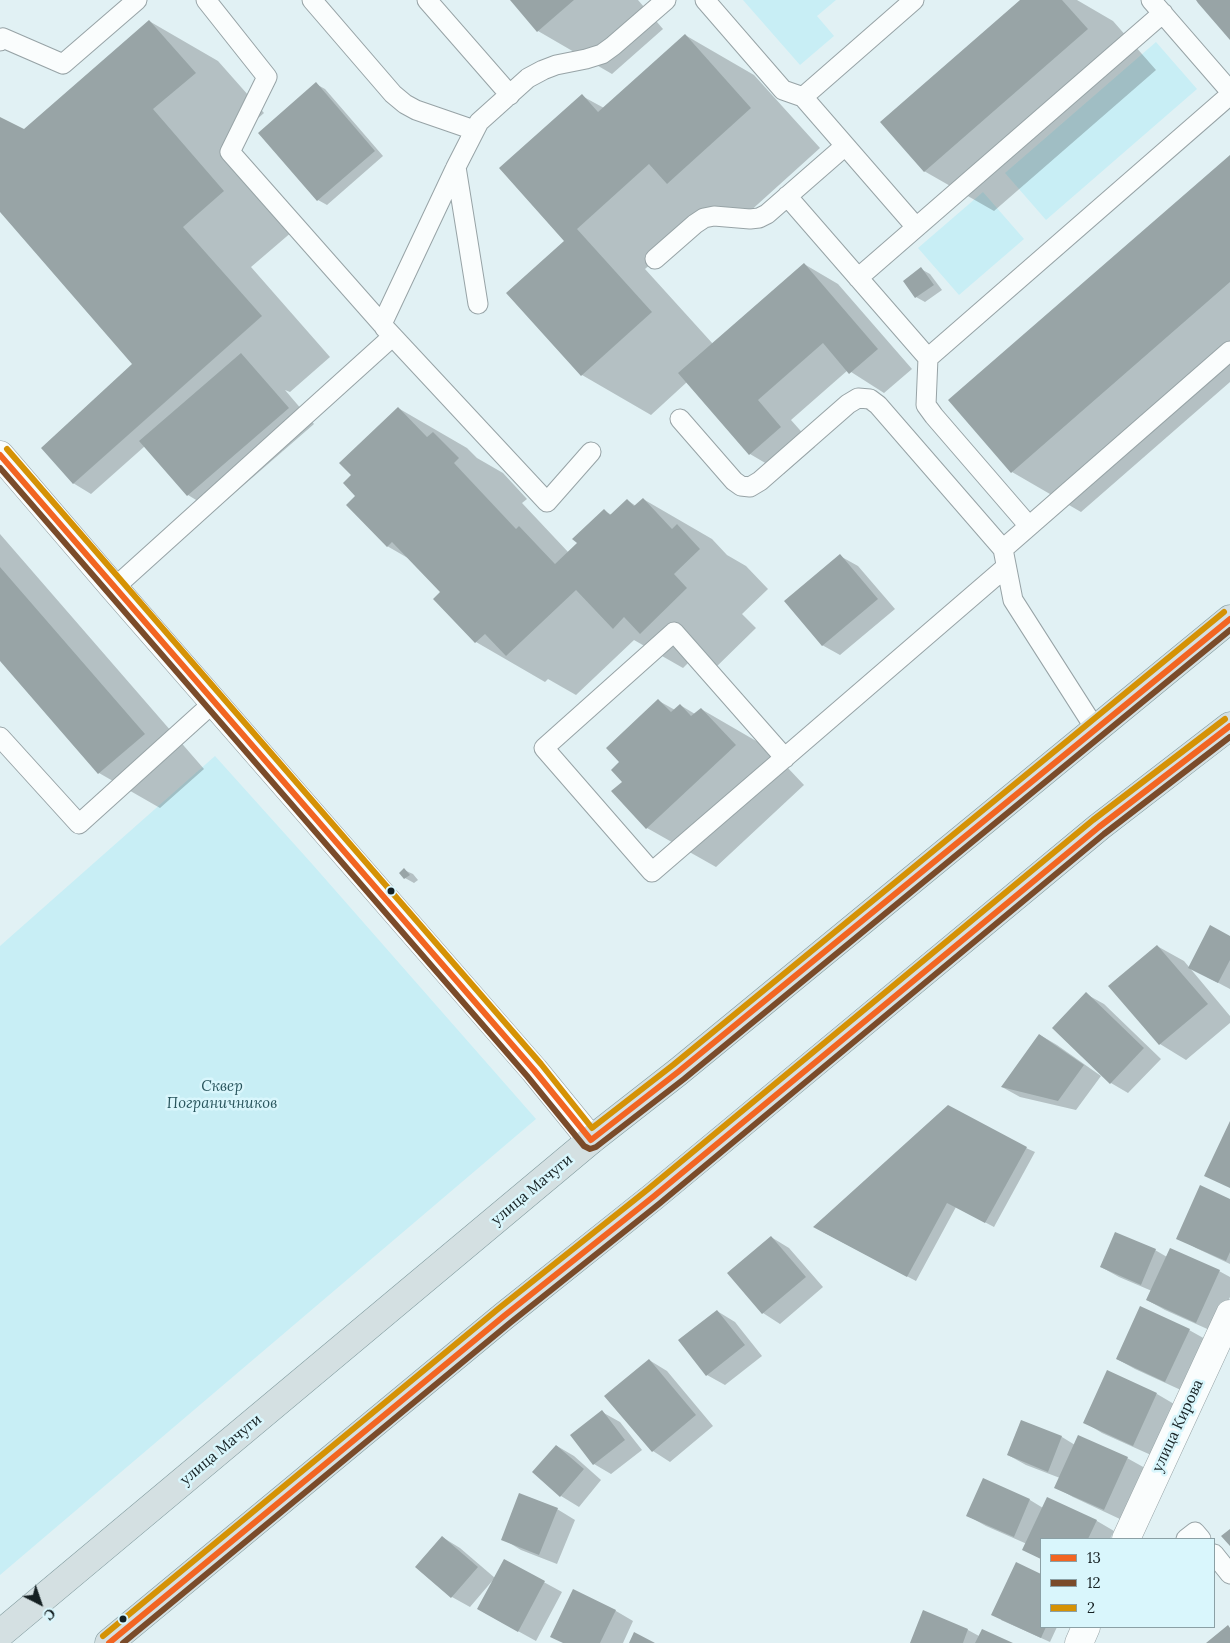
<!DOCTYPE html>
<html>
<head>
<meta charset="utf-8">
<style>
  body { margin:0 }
  #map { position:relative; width:1230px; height:1643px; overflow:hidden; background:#e1f1f4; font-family:Lora,serif }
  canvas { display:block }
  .legend { position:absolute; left:1040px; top:1538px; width:175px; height:90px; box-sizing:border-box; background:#d9f6fc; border:1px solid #8ba0a5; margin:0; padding:6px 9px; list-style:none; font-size:15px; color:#152022 }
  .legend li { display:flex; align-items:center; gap:10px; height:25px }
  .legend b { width:25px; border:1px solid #8ba0a5 }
  .north { position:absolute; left:15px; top:1578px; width:50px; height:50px; -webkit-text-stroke:4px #d9f6fc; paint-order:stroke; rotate:139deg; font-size:14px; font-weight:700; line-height:20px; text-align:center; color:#152022 }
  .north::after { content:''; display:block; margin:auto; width:18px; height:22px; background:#152022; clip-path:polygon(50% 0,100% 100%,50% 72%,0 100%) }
</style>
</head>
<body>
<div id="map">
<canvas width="1230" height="1643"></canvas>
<ul class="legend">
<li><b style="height:6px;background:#f26522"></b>13</li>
<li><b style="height:6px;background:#7a4b2a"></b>12</li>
<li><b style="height:6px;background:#d59205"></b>2</li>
</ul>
<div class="north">С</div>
</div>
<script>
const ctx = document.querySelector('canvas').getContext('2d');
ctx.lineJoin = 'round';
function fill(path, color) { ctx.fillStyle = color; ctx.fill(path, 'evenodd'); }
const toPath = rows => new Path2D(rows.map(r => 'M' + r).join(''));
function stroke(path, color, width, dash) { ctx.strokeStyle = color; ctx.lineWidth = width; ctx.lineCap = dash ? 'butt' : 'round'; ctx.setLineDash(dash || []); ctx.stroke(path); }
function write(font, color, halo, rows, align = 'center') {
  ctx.font = font + ' Lora,serif'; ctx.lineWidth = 5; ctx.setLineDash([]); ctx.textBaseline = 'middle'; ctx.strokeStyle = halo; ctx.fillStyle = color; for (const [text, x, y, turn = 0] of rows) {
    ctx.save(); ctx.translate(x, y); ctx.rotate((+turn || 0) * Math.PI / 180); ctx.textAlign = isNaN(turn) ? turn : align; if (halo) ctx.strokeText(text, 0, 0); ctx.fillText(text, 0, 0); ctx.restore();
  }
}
fill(toPath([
  [743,0,836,0,817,16,834,36,800,65],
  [1156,42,1197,89,1046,220,1005,173],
  [983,192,1024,239,959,295,918,248],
  [215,756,313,865,536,1119,0,1575,0,946]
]), '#c8eef5');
fill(toPath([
  [511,0,638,0,663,29,612,74,538,31],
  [1022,0,1077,0,1113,21,1156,70,994,211,924,171],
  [149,21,218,61,264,113,222,150,293,231,251,267,330,357,290,392,285,390,314,424,214,511,188,495,145,446,91,494,73,483,134,364,0,210,0,119,28,133],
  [685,35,754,75,820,148,737,223,713,209,645,269,713,344,804,264,838,284,912,369,884,393,848,370,791,420,815,447,784,474,750,454,687,382,651,415,582,375,566,241,582,96,604,108],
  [316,84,325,89,383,156,327,205,318,200,260,133],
  [1230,157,1230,382,1081,512,1012,472],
  [921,269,930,274,942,290,925,302,916,297,904,281],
  [398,408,467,448,477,458,503,473,527,499,522,503,569,553,578,543,604,511,612,515,627,500,636,506,643,499,712,539,727,555,746,566,768,589,742,614,756,628,710,673,690,661,683,668,634,640,576,695,548,679,545,682,476,642,442,592,413,561,387,546,357,496,353,475],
  [0,534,204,769,160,808,99,773,0,659],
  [840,556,858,566,895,609,840,655,822,645],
  [659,701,675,710,680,705,695,714,701,709,770,749,804,785,716,867,647,828,620,762],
  [404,870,413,874,418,880,414,883,405,878,401,873],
  [1230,937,1230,989,1207,977],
  [1157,946,1184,961,1230,1016,1230,1023,1186,1060,1160,1044],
  [1086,994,1104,1004,1161,1059,1128,1093,1111,1083],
  [1040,1035,1057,1045,1101,1076,1076,1110,1020,1097,1002,1087],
  [1026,1148,1035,1152,994,1227,956,1207,916,1281,823,1232],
  [1230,1200,1230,1264,1196,1248,1178,1238],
  [771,1237,789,1248,823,1287,780,1324,763,1313],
  [1155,1250,1167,1257,1219,1271,1230,1277,1230,1297,1214,1332,1165,1310,1147,1300,1152,1291,1119,1277,1101,1267],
  [717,1311,735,1322,762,1356,725,1385,707,1375],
  [1189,1330,1207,1340,1183,1391,1135,1369,1117,1359],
  [649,1360,667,1371,713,1426,670,1462,653,1451],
  [1157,1394,1174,1404,1151,1455,1102,1433,1084,1422],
  [602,1412,620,1422,642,1450,611,1474,594,1464],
  [1022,1421,1062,1437,1075,1445,1127,1458,1145,1468,1122,1520,1073,1497,1055,1487,1060,1478,1026,1465,1008,1455],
  [557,1446,574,1456,601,1480,579,1507,561,1496,534,1472],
  [984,1480,1030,1500,1043,1508,1097,1521,1114,1531,1110,1539,1041,1539,1041,1559,1024,1550,1027,1544,986,1526,968,1516],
  [557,1509,575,1520,557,1564,521,1550,503,1539],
  [442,1537,460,1548,495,1578,505,1561,562,1592,536,1641,496,1619,493,1580,470,1607,452,1597],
  [1016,1564,1041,1575,1041,1627,1057,1627,1050,1642,1001,1620],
  [573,1591,616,1611,633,1621,623,1643,563,1643],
  [924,1612,968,1630,979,1636,1010,1643,911,1643]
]), '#0003');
fill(toPath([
  [510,0,574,0,537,32],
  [1020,0,1062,0,1088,29,924,172,880,122],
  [1196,0,1230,0,1230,40,1198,3],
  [149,20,196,73,153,109,224,191,183,227,262,316,73,484,41,448,132,364,0,212,0,117,24,129],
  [685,34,751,108,667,184,649,164,577,229,652,312,581,376,506,293,564,241,499,168,582,94,598,112],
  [316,82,375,151,317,201,258,133],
  [1230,155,1230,282,1011,473,948,400],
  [804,263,878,349,849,374,823,343,758,400,781,427,749,455,678,373],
  [921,267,934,285,915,298,903,281],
  [241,353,289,408,187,496,139,441],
  [398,407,427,437,433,432,459,458,454,463,516,529,519,526,555,564,577,543,572,539,604,509,610,515,627,499,634,506,643,498,672,529,677,524,700,549,674,574,687,588,640,634,624,617,613,629,576,590,506,656,485,634,475,643,433,599,440,592,392,542,387,547,346,505,355,496,343,483,351,475,339,463],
  [840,554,878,599,822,646,784,601],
  [0,567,145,734,98,774,0,661],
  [658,699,671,712,680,704,691,716,701,708,736,745,646,829,611,791,622,782,611,770,619,762,606,748],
  [404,868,410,875,404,879,399,873],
  [1210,925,1230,936,1230,960,1218,983,1188,968],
  [1157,945,1208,1004,1159,1045,1108,986],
  [1086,992,1144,1048,1110,1084,1052,1028],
  [1039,1034,1084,1065,1058,1101,1001,1087],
  [948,1105,1027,1147,985,1223,947,1203,907,1277,813,1227],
  [1230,1121,1230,1188,1204,1176],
  [1200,1185,1230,1199,1230,1252,1226,1261,1176,1239],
  [1115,1232,1156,1249,1141,1285,1100,1267],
  [771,1236,806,1277,762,1314,727,1273],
  [1170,1248,1220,1270,1196,1323,1146,1300],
  [1140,1306,1190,1329,1165,1382,1116,1359],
  [717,1310,745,1345,706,1376,678,1340],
  [649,1359,696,1415,652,1452,604,1396],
  [1107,1370,1157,1393,1133,1446,1083,1423],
  [602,1410,625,1440,593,1465,570,1435],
  [1021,1420,1062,1436,1048,1472,1007,1455],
  [1078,1435,1128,1457,1104,1510,1054,1488],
  [556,1445,584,1469,560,1497,532,1472],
  [983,1478,1030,1499,1014,1537,966,1516],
  [519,1493,558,1508,539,1555,501,1540],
  [1047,1497,1097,1520,1088,1539,1041,1539,1041,1559,1022,1550],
  [1230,1529,1230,1546,1221,1536],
  [442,1536,478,1567,451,1598,415,1567],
  [504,1559,545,1581,518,1632,477,1609],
  [1016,1562,1041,1574,1041,1627,1046,1627,1041,1638,991,1615],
  [573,1589,616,1610,600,1643,563,1643,550,1637],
  [923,1610,968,1629,963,1643,910,1643],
  [1228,1625,1230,1628,1230,1643,1206,1643],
  [982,1629,1013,1643,975,1643],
  [634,1632,655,1643,629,1643]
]), '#98a4a6');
const lane = toPath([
  [206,0,267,77,230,152,382,324,456,167,479,122,528,78,543,70,556,65,586,59,602,54,613,46,666,0],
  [312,0,393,94,405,104,416,110,474,130],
  [427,0,510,95],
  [705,0,783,90,803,97,916,227],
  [1151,0,1230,91],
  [0,41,3,38,63,64,137,0],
  [803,97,914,0],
  [456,167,478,304],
  [787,196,928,358,926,405,934,416,1029,526],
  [655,259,695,224,704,218,714,216,750,219,759,218,767,214,845,146],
  [858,278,1163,13],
  [384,327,547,502,591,452],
  [928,358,1230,95],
  [680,419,734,481,741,486,750,487,760,481,848,404,858,398,870,399,878,405,1003,549],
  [114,588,392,337],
  [1096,730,1013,600,1003,549,1230,351],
  [0,737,79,824,213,703],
  [785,758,674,632,544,748,652,872,1006,567],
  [1186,1539,1195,1532,1201,1539],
  [1214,1554,1230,1574]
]);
const street = toPath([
  [1126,1539,1230,1314],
  [1079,1643,1086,1627]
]);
const secondary = toPath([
  [0,455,114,588,534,1070,591,1140]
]);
const primary = toPath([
  [0,1634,591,1140,678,1072,1230,619],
  [109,1643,504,1316,653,1197,1099,827,1230,726]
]);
stroke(lane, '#97a3a6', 21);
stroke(street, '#97a3a6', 29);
stroke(secondary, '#97a3a6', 29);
stroke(primary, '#829b9f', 29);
stroke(lane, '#fafdfd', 19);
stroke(street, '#fafdfd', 28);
stroke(secondary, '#fafdfd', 28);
stroke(primary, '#d4e0e2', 28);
stroke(toPath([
  [0,455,534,1070,591,1140,678,1072,1230,619],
  [109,1643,504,1316,653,1197,1099,827,1230,726]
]), '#f26522', 6);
stroke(toPath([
  [0,468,527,1076,584,1146,590,1149,596,1147,684,1079,1230,630],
  [123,1643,510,1323,659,1204,1104,834,1230,737]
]), '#7a4b2a', 6);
stroke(toPath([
  [7,449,541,1064,592,1128,673,1065,1224,612],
  [103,1636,498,1309,647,1190,1093,820,1225,719]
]), '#d59205', 6);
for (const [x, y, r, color] of [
  [391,891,4.5,"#152022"],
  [123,1619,4.5,"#152022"]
]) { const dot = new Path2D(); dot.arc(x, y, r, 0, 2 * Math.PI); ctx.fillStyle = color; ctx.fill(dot); stroke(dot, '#d9f6fc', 2); }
write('italic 15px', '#2a565e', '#d9f6fc', [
  ["Сквер",222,1087],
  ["Пограничников",222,1104]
]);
write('15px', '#152022', '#d9f6fc', [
  ["улица Мачуги",532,1190,-40],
  ["улица Кирова",1178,1426,-65],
  ["улица Мачуги",221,1450,-40]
]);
</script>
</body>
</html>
